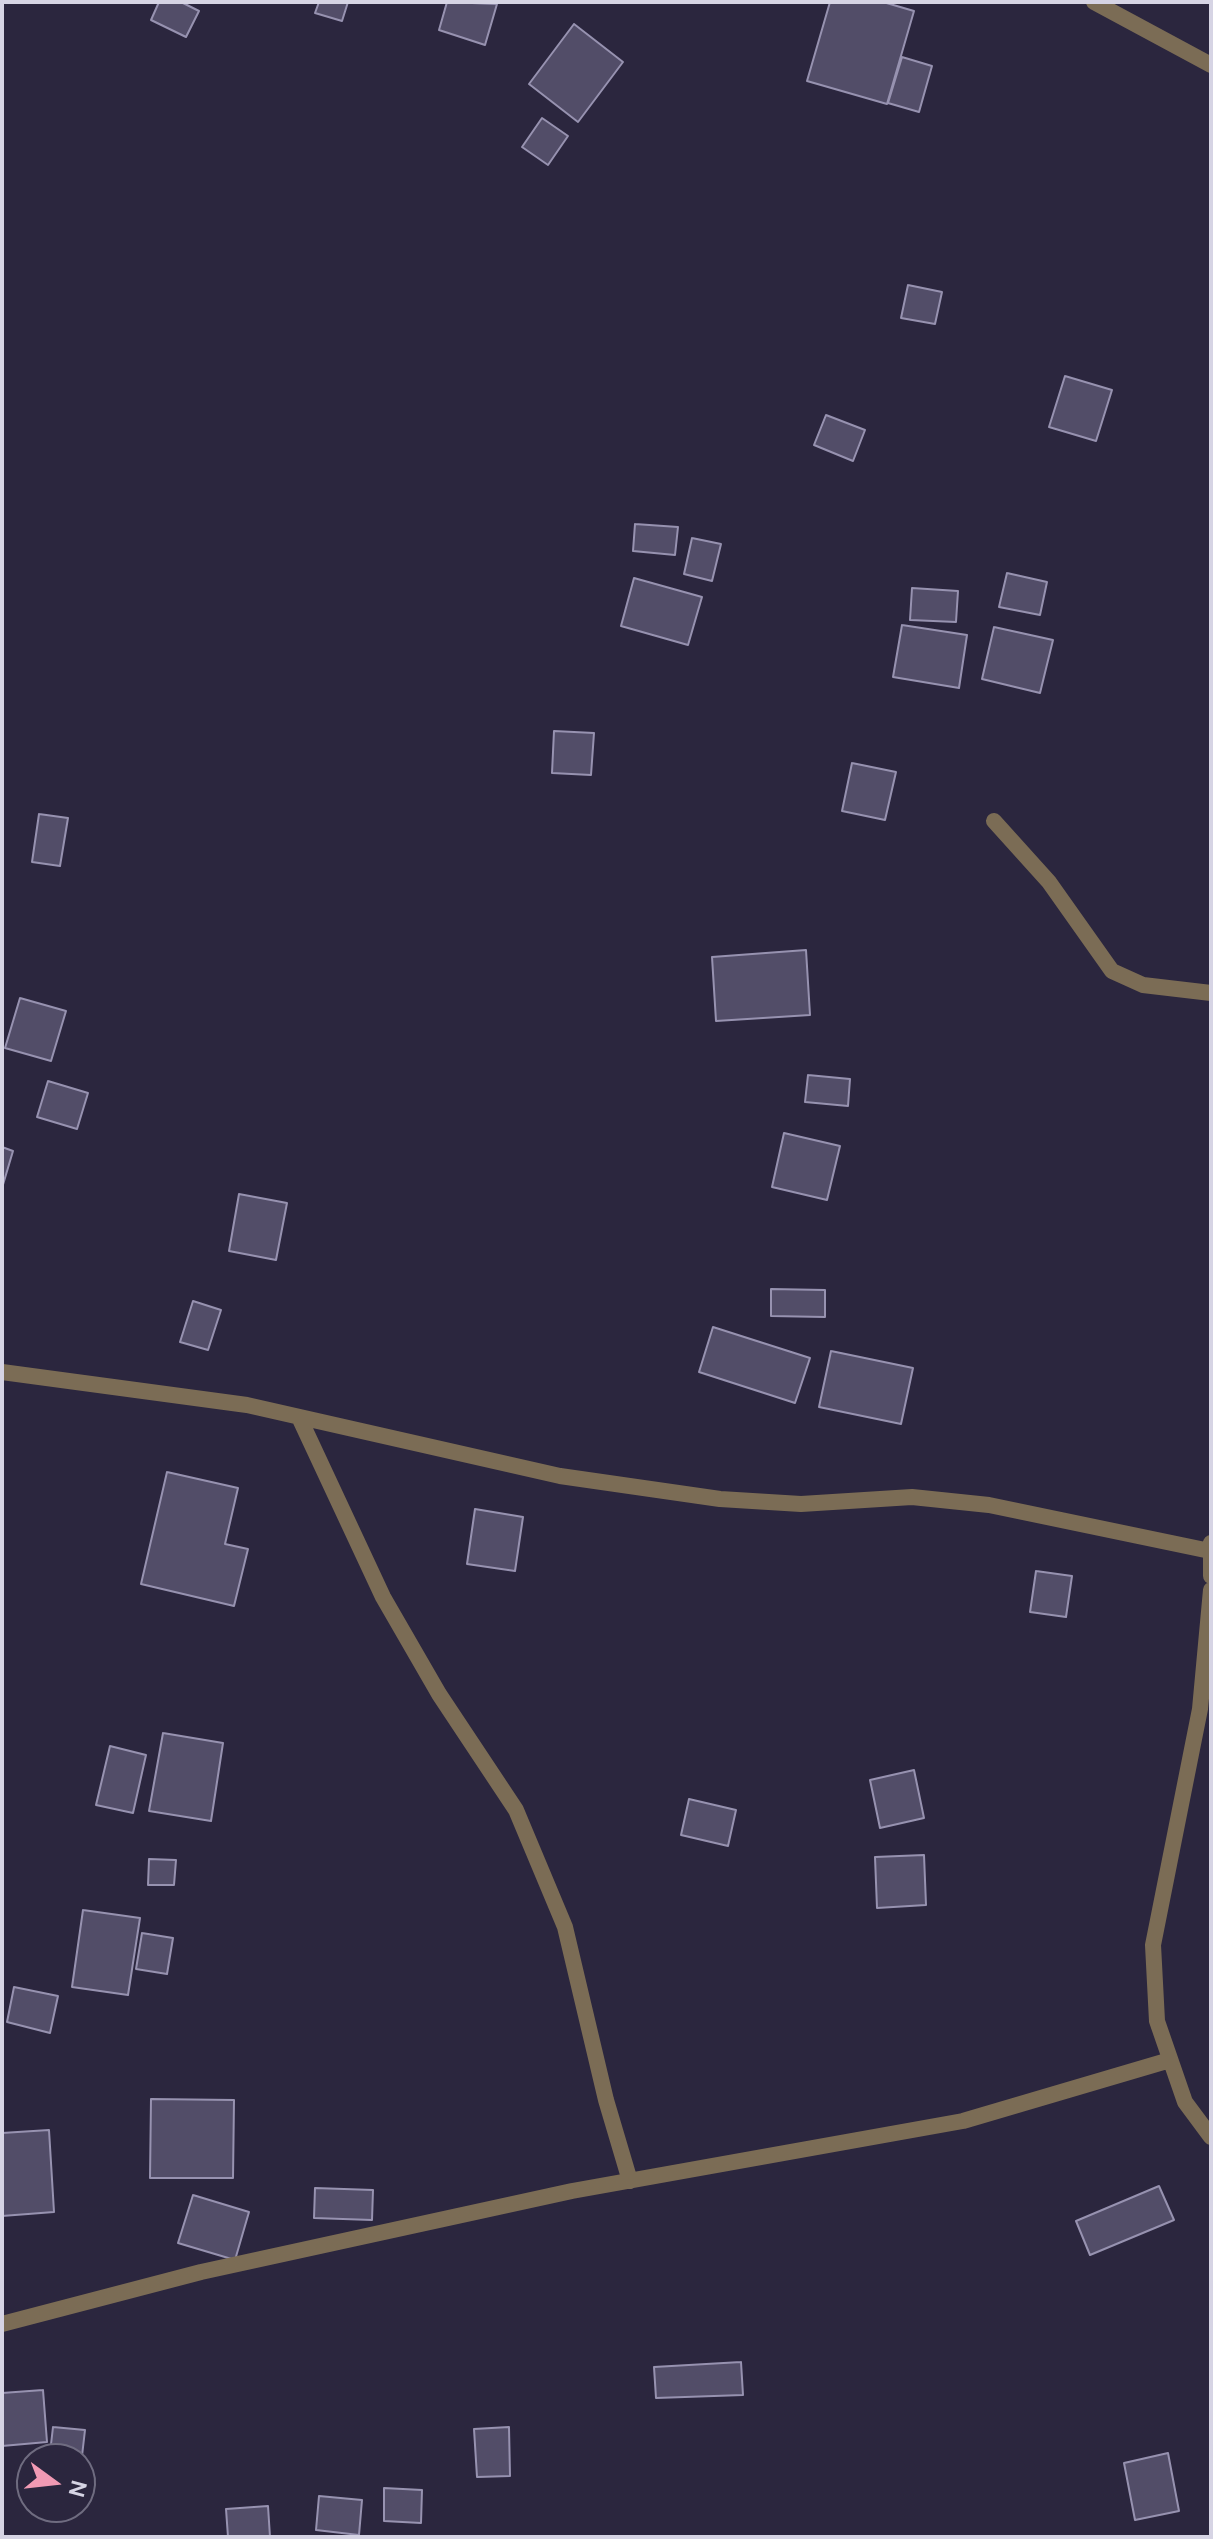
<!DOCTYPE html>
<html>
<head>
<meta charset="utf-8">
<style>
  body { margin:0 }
  #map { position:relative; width:1213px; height:2539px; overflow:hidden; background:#2b263e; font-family:"DM Sans",sans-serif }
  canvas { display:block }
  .frame { position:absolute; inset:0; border:4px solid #d6d4e4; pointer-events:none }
  .north { position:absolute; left:16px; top:2443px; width:80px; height:80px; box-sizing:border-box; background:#2b263e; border:2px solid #6f6c80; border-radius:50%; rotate:105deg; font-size:22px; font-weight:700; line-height:32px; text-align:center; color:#d6d4e4 }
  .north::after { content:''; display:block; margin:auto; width:28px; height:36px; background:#f19ab4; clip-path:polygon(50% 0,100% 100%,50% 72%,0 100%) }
</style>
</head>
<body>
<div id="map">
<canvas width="1213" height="2539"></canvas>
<div class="frame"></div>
<div class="north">N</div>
</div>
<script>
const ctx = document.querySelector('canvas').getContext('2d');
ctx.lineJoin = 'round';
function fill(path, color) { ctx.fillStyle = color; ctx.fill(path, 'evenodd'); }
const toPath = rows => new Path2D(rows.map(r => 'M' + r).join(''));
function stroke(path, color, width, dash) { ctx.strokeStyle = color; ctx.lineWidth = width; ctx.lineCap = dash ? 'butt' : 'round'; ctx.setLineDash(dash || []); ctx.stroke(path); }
const building = toPath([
  [159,2,181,2,199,11,186,37,151,20,159,2],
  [319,2,348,2,342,21,315,13,319,2],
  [447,2,497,4,485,45,439,30,447,2],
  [830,2,883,2,914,11,887,104,807,81,830,2],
  [574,24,623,62,578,122,529,84,574,24],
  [902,57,932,66,919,112,888,103,902,57],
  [542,118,568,136,548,165,522,147,542,118],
  [908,285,942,292,935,324,901,318,908,285],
  [1065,376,1112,390,1096,441,1049,427,1065,376],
  [826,415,865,430,853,461,814,445,826,415],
  [635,524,678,527,675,555,633,551,635,524],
  [692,538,721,544,712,581,684,574,692,538],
  [1007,573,1047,582,1040,615,999,607,1007,573],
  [634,578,702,597,688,645,621,626,634,578],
  [912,588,958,591,956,622,910,620,912,588],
  [902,625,967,635,959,688,893,677,902,625],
  [994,627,1053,640,1040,693,982,679,994,627],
  [554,731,594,733,591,775,552,773,554,731],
  [852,763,896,772,885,820,842,811,852,763],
  [39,814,68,818,60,866,32,862,39,814],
  [806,950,810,1015,716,1021,712,957,806,950],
  [20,998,66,1011,51,1061,5,1048,20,998],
  [808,1075,850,1079,848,1106,805,1102,808,1075],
  [48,1081,88,1093,77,1129,37,1117,48,1081],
  [784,1133,840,1146,827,1200,772,1187,784,1133],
  [2,1147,13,1151,2,1188,2,1147],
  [239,1194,287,1203,276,1260,229,1251,239,1194],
  [771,1289,825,1290,825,1317,771,1316,771,1289],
  [193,1301,221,1310,208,1350,180,1342,193,1301],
  [713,1327,810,1358,795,1403,699,1372,713,1327],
  [831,1351,913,1368,901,1424,819,1407,831,1351],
  [167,1472,238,1488,225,1544,248,1549,234,1606,141,1584,167,1472],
  [475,1509,523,1517,515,1571,467,1564,475,1509],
  [1036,1571,1072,1576,1066,1617,1030,1612,1036,1571],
  [163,1733,223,1743,211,1821,149,1811,163,1733],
  [110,1746,146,1755,133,1813,96,1805,110,1746],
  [914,1770,924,1818,880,1828,870,1780,914,1770],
  [689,1799,736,1810,728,1846,681,1835,689,1799],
  [924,1855,926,1905,877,1908,875,1857,924,1855],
  [149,1859,176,1860,174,1885,148,1885,149,1859],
  [83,1910,140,1918,128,1995,72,1987,83,1910],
  [142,1933,173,1938,167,1974,136,1969,142,1933],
  [14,1987,58,1996,50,2033,7,2022,14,1987],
  [151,2099,234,2100,233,2178,150,2178,151,2099],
  [49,2130,54,2212,2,2216,2,2133,49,2130],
  [1159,2186,1174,2220,1090,2255,1076,2221,1159,2186],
  [315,2188,373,2190,372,2220,314,2218,315,2188],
  [193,2195,249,2212,235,2260,178,2243,193,2195],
  [741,2362,743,2395,656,2398,654,2367,741,2362],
  [43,2390,47,2442,2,2446,2,2393,43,2390],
  [53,2427,85,2430,82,2456,50,2453,53,2427],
  [509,2427,510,2476,477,2477,474,2429,509,2427],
  [1168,2453,1179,2511,1135,2520,1124,2463,1168,2453],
  [384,2488,422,2490,421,2523,384,2521,384,2488],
  [319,2496,362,2500,359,2535,316,2530,319,2496],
  [268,2506,270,2537,228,2537,226,2509,268,2506]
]);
fill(building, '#524d68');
stroke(building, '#9792b0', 2);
stroke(toPath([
  [1094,2,1211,65],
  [994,821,1049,882,1112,971,1143,985,1211,993],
  [2,1372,247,1405,560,1476,720,1499,801,1504,912,1497,989,1505,1210,1551],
  [299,1417,383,1597,439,1694,516,1810,565,1927,606,2100,630,2181],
  [1211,1543,1211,1576],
  [1211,1590,1200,1709,1153,1945,1157,2021,1185,2102,1211,2137],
  [2,2324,201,2272,572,2191,963,2121,1170,2060]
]), '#7b6c55', 16);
</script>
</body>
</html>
